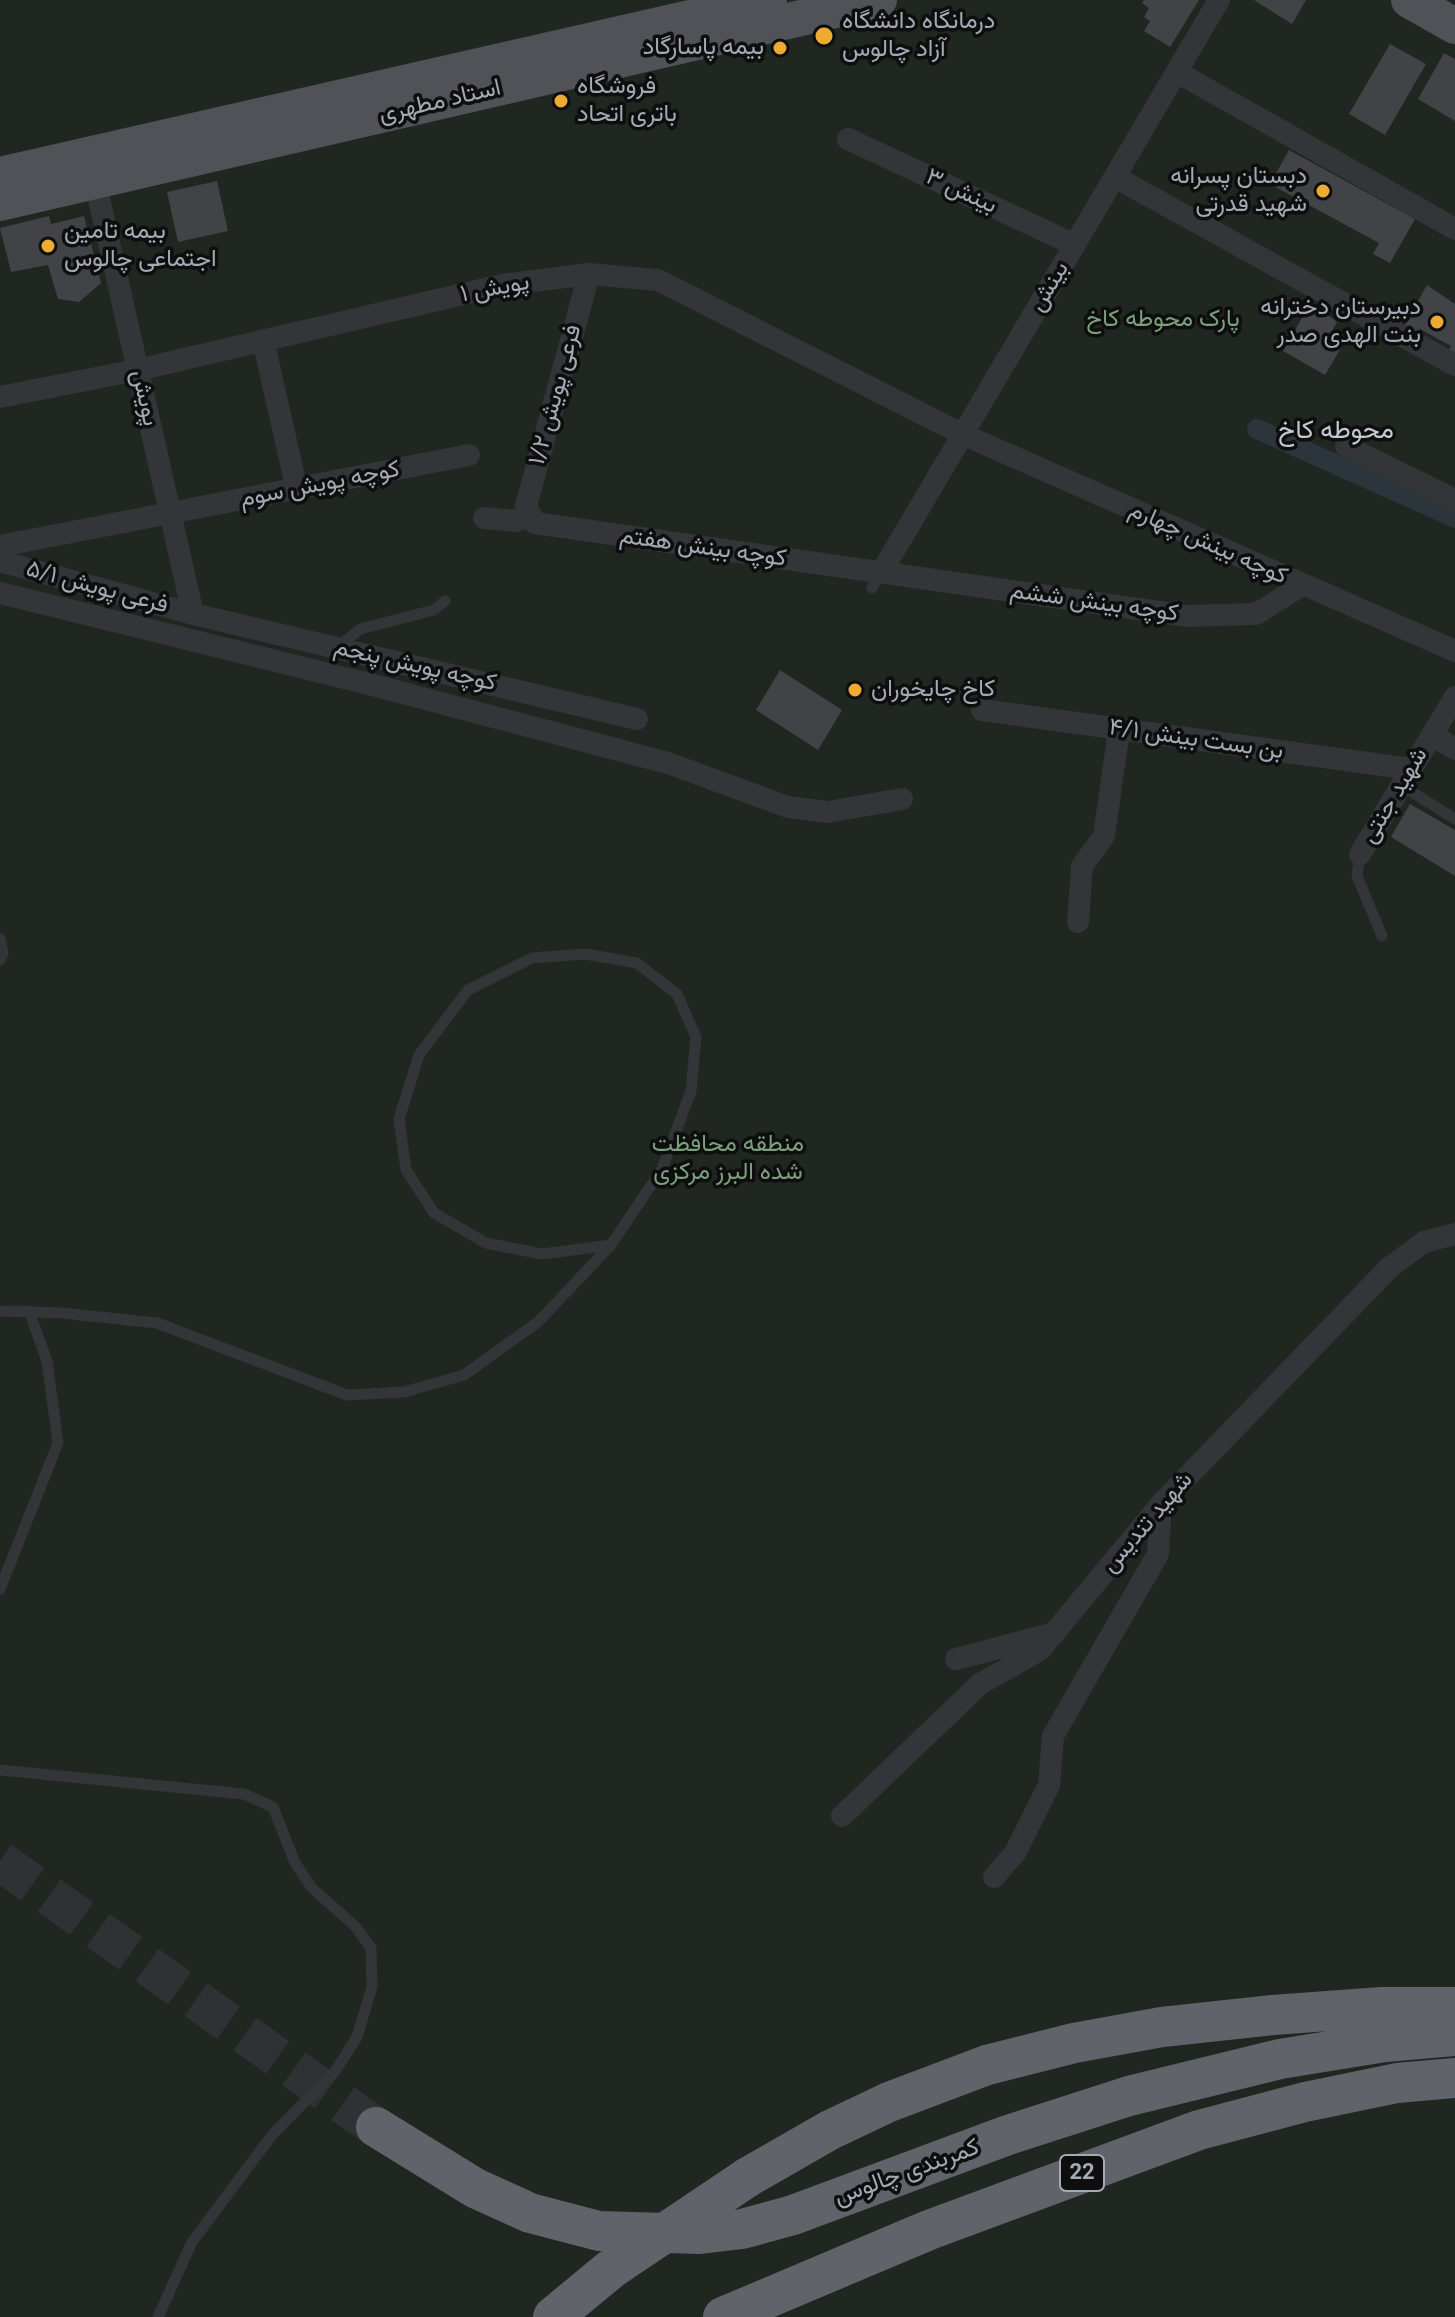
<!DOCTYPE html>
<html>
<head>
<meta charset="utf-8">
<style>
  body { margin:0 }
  canvas { display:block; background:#131314 }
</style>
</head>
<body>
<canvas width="1455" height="2317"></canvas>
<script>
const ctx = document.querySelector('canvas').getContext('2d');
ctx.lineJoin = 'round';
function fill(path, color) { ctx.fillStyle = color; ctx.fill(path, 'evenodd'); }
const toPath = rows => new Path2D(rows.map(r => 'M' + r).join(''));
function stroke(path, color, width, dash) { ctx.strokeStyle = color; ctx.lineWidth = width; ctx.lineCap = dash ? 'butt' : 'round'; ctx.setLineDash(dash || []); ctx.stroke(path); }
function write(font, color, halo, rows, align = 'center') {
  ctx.font = font + ' Roboto,Vazirmatn,sans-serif'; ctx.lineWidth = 7; ctx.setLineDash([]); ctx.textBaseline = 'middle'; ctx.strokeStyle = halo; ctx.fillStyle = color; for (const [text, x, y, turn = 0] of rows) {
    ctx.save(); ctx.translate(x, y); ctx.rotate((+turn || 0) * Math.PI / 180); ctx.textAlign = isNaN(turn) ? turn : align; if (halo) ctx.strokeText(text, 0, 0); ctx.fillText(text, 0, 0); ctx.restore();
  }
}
fill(toPath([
  [0,0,1455,0,1455,2317,0,2317]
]), '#1f2720');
stroke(toPath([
  [1257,429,1455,518]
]), '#2c353c', 20);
fill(toPath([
  [1144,0,1199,0,1170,47,1144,31,1150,21,1144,17,1149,8,1142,3],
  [1254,0,1306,0,1292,24],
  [1390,44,1426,64,1385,135,1349,114],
  [1444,53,1455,59,1455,121,1418,99],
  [1289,150,1415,219,1390,263,1373,254,1379,243,1270,184],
  [217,181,228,231,178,242,167,192],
  [49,216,51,224,84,216,101,283,79,302,58,299,48,265,11,272,0,228],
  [1427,285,1455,304,1455,353,1449,350,1451,346,1420,329,1418,334,1404,326],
  [1311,302,1337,322,1331,333,1345,341,1325,375,1283,351],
  [780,670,842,710,818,750,756,710],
  [1410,804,1455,830,1455,876,1391,837]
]), '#424347');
stroke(toPath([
  [0,1861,376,2127]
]), '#303134', 40, [40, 20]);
stroke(toPath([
  [872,588,881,573],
  [337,648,360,629,434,610,445,601],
  [1401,785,1455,819],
  [1360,854,1357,876,1382,936],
  [0,939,3,953,0,960],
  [0,1311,62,1313,157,1323,347,1395,404,1392,464,1375,538,1322,611,1245,662,1169,691,1091,696,1037,677,994,637,963,585,954,532,958,468,990,419,1055,399,1119,406,1170,434,1213,486,1243,542,1254,611,1245],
  [0,1589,58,1443,47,1361,29,1311],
  [0,1770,244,1794,273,1807,295,1863,312,1888,356,1927,371,1948,372,1987,357,2037,336,2070,272,2135,192,2242,158,2317]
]), '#343539', 11);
stroke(toPath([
  [1177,72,1455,229],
  [848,139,1075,245],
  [1115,177,1455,365],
  [95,181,193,614],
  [589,274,526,506,535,523,1187,616,1256,614,1301,586],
  [263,340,297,490],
  [0,397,137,370,502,285,589,274,658,280,962,434,1455,651],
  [1346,446,1455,500],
  [484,518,517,521,531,515],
  [0,546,469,455],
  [0,561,193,614,637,719],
  [881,573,1219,0],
  [0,593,369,684,668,763,788,807,828,812,902,799],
  [982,710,1411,769],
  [1432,735,1455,749],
  [1360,854,1455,697],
  [1078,922,1082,866,1104,836,1119,730],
  [956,1659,1055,1633],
  [842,1816,980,1684,1040,1650,1161,1504,1390,1267,1424,1242,1455,1234],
  [994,1877,1015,1853,1049,1785,1053,1736,1158,1554,1161,1504]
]), '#343539', 22);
stroke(toPath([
  [1409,0,1455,26],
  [0,175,769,0],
  [0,203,879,0]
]), '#505258', 36);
stroke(toPath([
  [376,2127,475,2188,530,2213,599,2231,700,2234,742,2229,793,2215,1008,2135,1129,2096,1280,2059,1385,2042,1455,2036],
  [748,2177,830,2130,889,2102,987,2065,1074,2043,1162,2027,1273,2015,1382,2007,1455,2007],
  [723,2317,929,2230,1199,2130,1305,2102,1397,2083,1455,2078]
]), '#60636a', 40);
stroke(toPath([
  [553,2317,611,2269,748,2177]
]), '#60636a', 40);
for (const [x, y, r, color] of [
  [824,36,10,"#edab32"],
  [780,48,8,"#edab32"],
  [561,101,8,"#edab32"],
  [1323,191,8,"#edab32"],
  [48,246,8,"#edab32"],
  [1437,322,8,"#edab32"],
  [855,690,8,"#edab32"]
]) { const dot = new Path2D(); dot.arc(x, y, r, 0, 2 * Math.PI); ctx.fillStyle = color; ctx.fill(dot); stroke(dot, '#0e0e0f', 3); }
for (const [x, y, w] of [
  [1082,2173,44]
]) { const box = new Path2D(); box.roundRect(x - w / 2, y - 18, w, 36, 6); ctx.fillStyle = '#0e0e0f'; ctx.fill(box); stroke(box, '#a4aab4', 2); }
write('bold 22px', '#a4aab4', null, [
  ["22",1082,2173]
]);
write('24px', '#a4aab4', '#0e0e0f', [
  ["درمانگاه دانشگاه",842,22],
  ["آزاد چالوس",842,50],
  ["بیمه پاسارگاد",764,48,"right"],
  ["فروشگاه",577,87],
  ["باتری اتحاد",577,115],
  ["دبستان پسرانه",1307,177,"right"],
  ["شهید قدرتی",1307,205,"right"],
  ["بیمه تامین",64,232],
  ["اجتماعی چالوس",64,260],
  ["دبیرستان دخترانه",1421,308,"right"],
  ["بنت الهدی صدر",1421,336,"right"],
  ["کاخ چایخوران",871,690]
], 'left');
write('24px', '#a4aab4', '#0e0e0f', [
  ["استاد مطهری",440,102,-13],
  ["بینش ۳",961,192,25],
  ["بینش",1050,287,-59],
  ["پویش ۱",495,289,-11],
  ["فرعی پویش ۱/۲",556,395,-75],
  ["پویش",144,398,77],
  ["کوچه پویش سوم",320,485,-11],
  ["کوچه بینش چهارم",1208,544,24],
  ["کوچه بینش هفتم",703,548,8],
  ["فرعی پویش ۵/۱",97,588,15],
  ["کوچه بینش ششم",1094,603,8],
  ["کوچه پویش پنجم",415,666,13],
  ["بن بست بینش ۴/۱",1196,740,8],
  ["شهید جنتی",1395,796,-59],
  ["شهید تندیس",1148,1523,-49],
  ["کمربندی چالوس",907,2173,-20]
]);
write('24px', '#7c9f7d', '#0e0e0f', [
  ["پارک محوطه کاخ",1163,320],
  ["منطقه محافظت",728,1145],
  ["شده البرز مرکزی",728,1173]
]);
write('26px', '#c5c8d0', '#0e0e0f', [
  ["محوطه کاخ",1336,431]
]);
</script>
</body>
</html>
